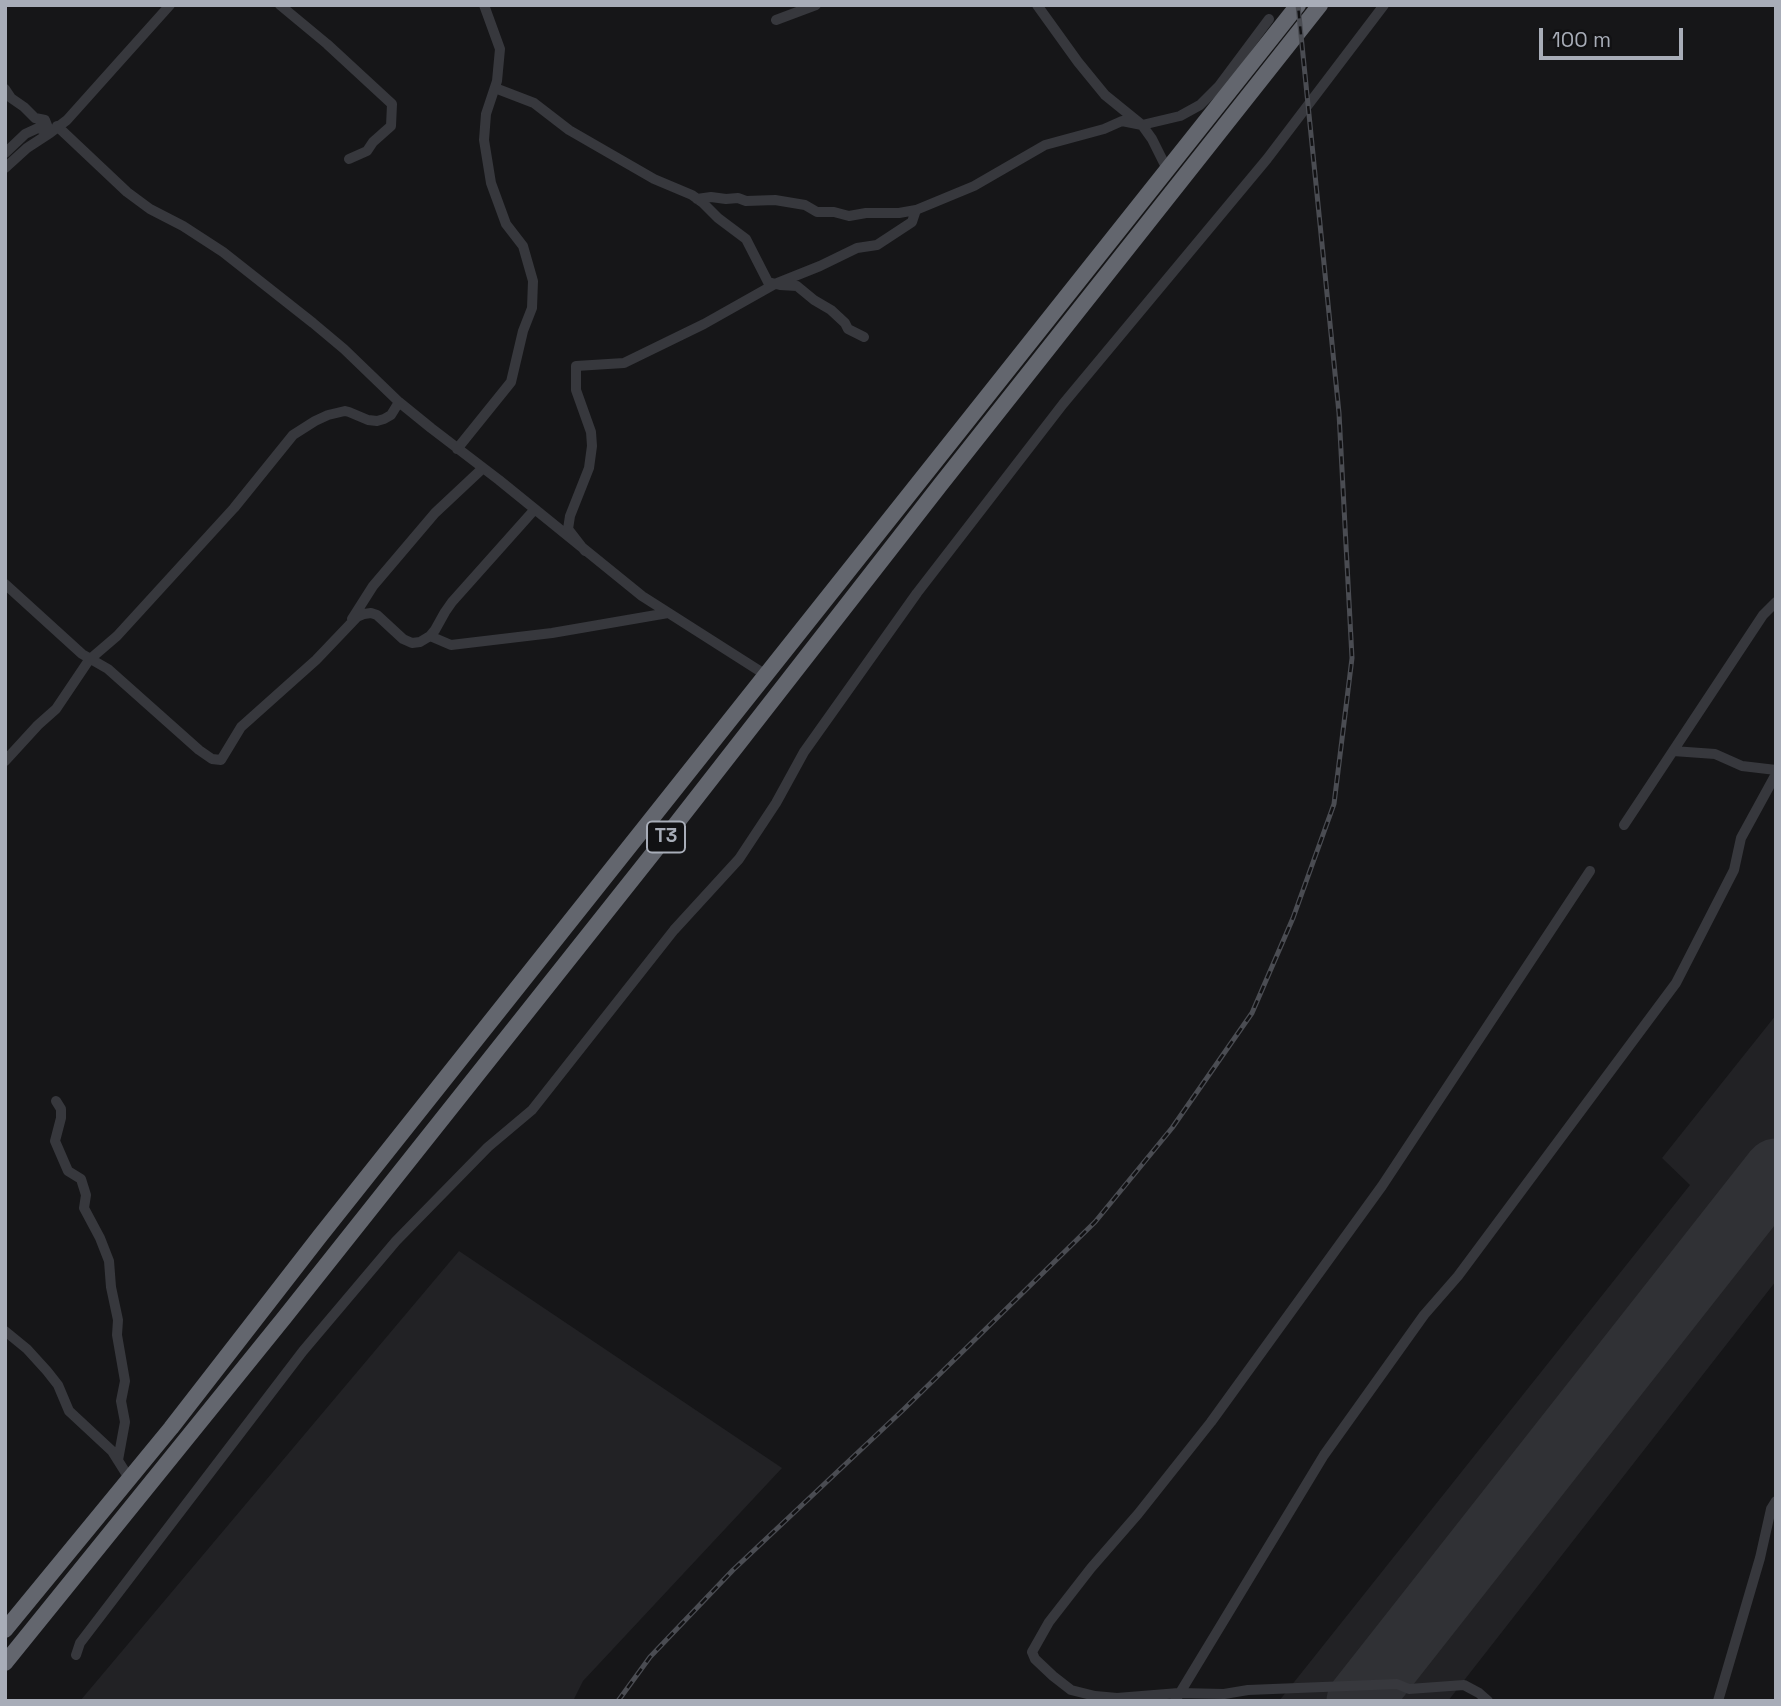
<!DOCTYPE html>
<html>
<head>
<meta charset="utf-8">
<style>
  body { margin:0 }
  #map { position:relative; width:1781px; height:1706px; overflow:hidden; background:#161618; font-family:"Space Grotesk",sans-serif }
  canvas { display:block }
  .frame { position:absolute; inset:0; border:7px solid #a8adb8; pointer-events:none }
  .scale { position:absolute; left:1539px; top:28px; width:144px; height:32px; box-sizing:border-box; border:4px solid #a8adb8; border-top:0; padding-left:9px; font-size:21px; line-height:24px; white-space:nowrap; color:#a8adb8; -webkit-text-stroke:5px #111113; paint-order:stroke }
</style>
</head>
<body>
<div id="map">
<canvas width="1781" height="1706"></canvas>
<div class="frame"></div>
<div class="scale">100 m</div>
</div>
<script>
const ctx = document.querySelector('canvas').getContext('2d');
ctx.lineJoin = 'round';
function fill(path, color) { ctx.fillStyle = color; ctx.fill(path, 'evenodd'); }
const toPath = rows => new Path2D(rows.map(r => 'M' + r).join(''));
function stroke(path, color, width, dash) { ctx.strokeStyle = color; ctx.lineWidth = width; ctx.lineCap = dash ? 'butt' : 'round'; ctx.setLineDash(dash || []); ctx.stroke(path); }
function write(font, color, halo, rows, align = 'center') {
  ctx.font = font + ' "Space Grotesk",sans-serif'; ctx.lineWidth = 6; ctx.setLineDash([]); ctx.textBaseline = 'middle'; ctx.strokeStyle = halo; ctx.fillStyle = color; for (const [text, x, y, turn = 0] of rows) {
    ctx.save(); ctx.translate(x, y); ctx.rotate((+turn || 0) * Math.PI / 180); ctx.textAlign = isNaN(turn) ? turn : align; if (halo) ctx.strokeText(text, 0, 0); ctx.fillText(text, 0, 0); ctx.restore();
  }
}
fill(toPath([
  [1776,1015,1776,1281,1448,1701,1279,1701,1690,1185,1662,1158],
  [459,1251,782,1468,583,1681,573,1701,80,1701]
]), '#222225');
stroke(toPath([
  [1359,1701,1776,1171]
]), '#303135', 65);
stroke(toPath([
  [280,5,327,44,392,104,391,126,373,142,367,151,349,159],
  [1037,5,1078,62,1105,95,1142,125,1152,139,1167,169],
  [776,20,816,5],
  [495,88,534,103,569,130,654,179,692,195,703,203,718,218,746,239,768,282,780,285,797,286,814,300,831,310,845,323,848,329,864,337],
  [5,89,11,98,24,107,35,118,45,120,50,133,27,148,5,168],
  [57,126,127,192,150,209,183,226,223,252,313,323,344,349,399,402,431,428,499,480,642,596,766,675],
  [5,153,25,134,38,128,50,133,67,120,170,5],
  [697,199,711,197,726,199,738,198,746,201,775,200,805,205,817,212,834,212,849,216,866,213,899,213,916,210],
  [457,449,511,382,523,331,532,308,533,281,523,246,506,224,491,183,484,140,486,114,497,81,500,49,484,5],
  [585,551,568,529,570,516,589,468,592,446,591,432,576,390,576,366,624,363,704,324,775,284,820,266,857,248,877,245,912,222,916,210,974,186,1045,145,1104,129,1122,121,1142,125,1180,116,1200,105,1219,86,1269,19],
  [5,584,82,654,108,669,199,750,212,759,221,760,241,727,316,660,357,617,364,614,371,613,377,615,403,639,412,643,420,642,430,636,435,630,445,612,452,602,535,509],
  [352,619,373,586,435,513,483,468],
  [430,636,451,645,552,633,668,613],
  [1673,751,1763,615,1776,602],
  [5,761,38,725,56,709,89,660,117,636,234,508,293,435,315,421,328,415,345,411,349,412,368,420,377,421,384,419,391,415,399,402],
  [1624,825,1673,751,1715,754,1742,766,1776,770],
  [56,1101,61,1109,61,1118,55,1141,68,1171,81,1179,86,1195,84,1208,100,1238,109,1261,111,1287,118,1320,117,1335,125,1381,121,1401,125,1422,118,1460],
  [5,1331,27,1349,47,1371,58,1385,69,1411,112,1451,129,1478],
  [76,1655,80,1643,303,1351,396,1241,488,1147,532,1110,674,930,739,859,776,803,804,752,917,593,1063,404,1267,159,1384,5],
  [1175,1701,1324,1455,1424,1315,1458,1276,1676,983,1734,870,1741,838,1776,774],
  [1488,1701,1479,1693,1464,1685,1409,1689,1397,1684,1248,1690,1224,1694,1179,1693,1117,1698,1095,1696,1071,1690,1053,1676,1035,1659,1032,1652,1049,1622,1091,1568,1138,1514,1211,1422,1382,1186,1590,871],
  [1718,1701,1760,1558,1771,1509,1776,1501]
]), '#37383d', 10);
stroke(toPath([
  [5,1630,171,1428,320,1236,1298,5],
  [5,1663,284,1318,658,847,941,484,1320,5]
]), '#63666e', 16);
const rail = toPath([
  [618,1701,650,1657,733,1570,903,1410,1095,1222,1172,1128,1252,1013,1293,918,1334,804,1352,658,1339,413,1298,5]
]);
stroke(rail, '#4a4c52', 5);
stroke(rail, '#111113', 2.5, [8]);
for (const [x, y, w] of [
  [666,837,38]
]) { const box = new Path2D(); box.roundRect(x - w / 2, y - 15.5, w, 31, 5); ctx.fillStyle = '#111113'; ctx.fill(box); stroke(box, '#a8adb8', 2); }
write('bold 19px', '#a8adb8', null, [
  ["T3",666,837]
]);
</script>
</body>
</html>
